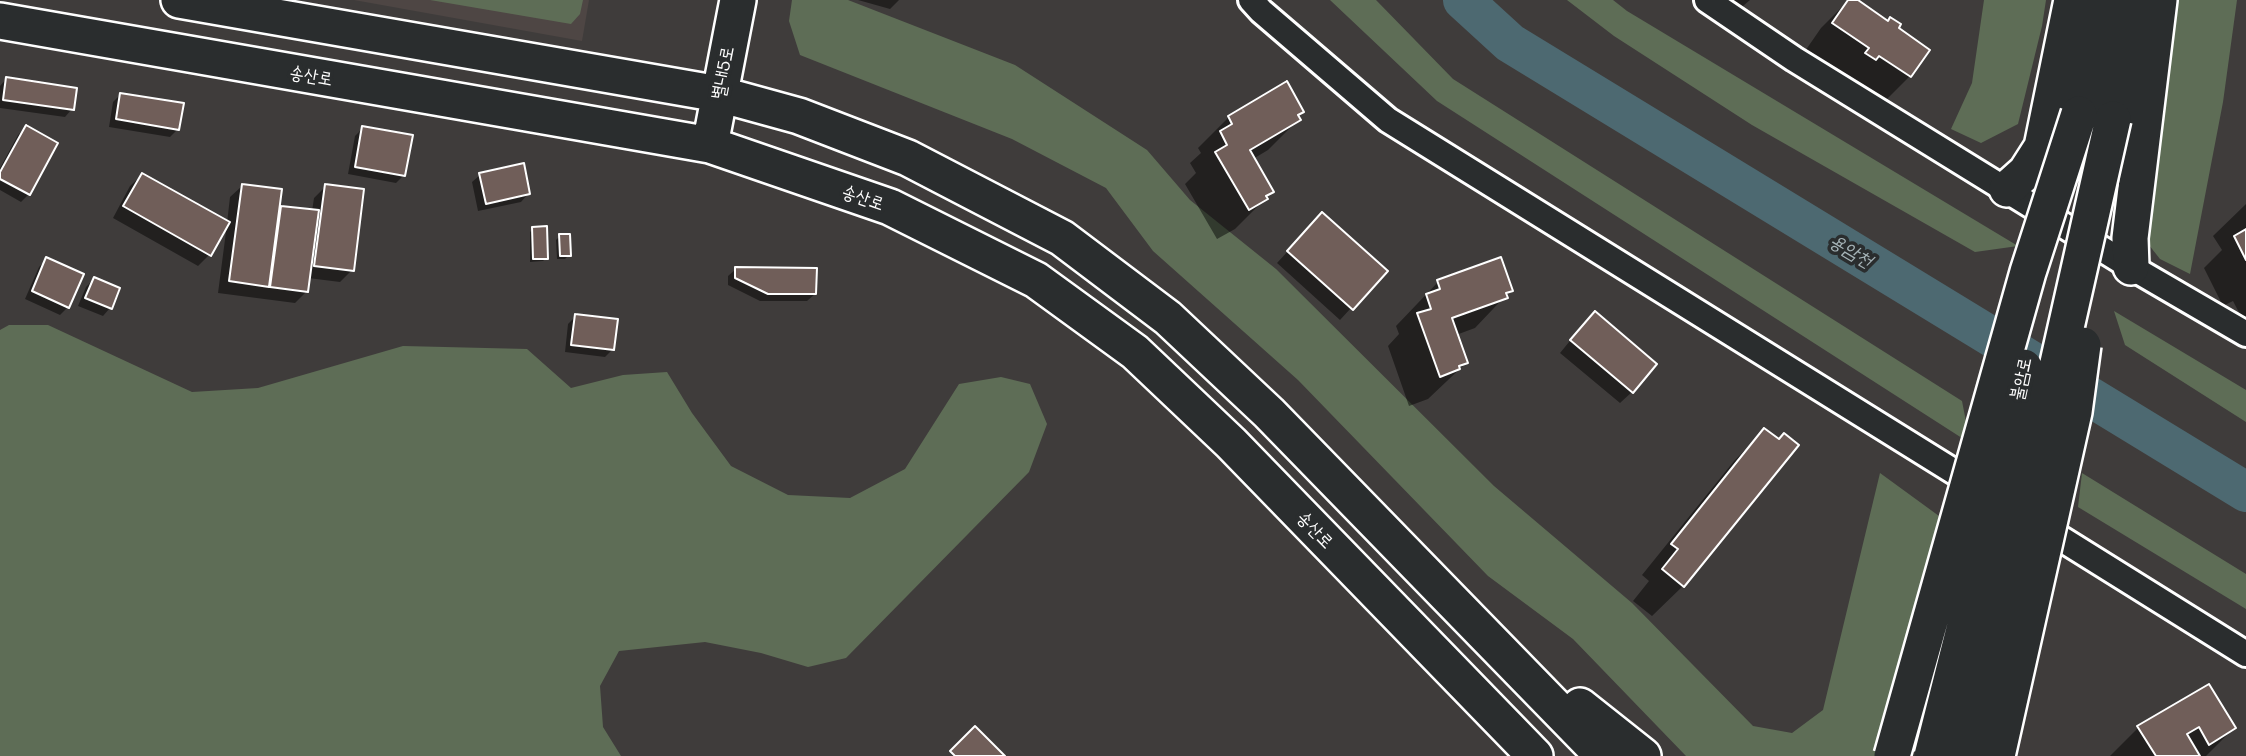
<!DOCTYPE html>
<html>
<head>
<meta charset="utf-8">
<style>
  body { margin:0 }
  canvas { display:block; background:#3f3c3b }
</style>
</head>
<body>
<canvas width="2246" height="756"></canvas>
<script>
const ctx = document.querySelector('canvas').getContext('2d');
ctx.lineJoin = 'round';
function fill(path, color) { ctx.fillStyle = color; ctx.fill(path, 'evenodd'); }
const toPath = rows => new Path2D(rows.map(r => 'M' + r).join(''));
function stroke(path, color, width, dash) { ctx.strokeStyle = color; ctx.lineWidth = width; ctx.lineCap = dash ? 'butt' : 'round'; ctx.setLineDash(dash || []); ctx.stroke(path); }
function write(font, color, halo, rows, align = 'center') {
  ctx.font = font + ' Mali,"Poor Story",sans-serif'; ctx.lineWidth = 7; ctx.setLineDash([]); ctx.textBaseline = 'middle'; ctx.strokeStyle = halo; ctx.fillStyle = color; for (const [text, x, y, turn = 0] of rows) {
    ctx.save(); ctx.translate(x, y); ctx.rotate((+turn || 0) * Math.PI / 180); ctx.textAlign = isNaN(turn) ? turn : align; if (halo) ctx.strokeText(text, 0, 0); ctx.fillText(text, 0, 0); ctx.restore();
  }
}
fill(toPath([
  [354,0,589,0,582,41]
]), '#4e4644');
fill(toPath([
  [430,0,583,0,580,14,571,24],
  [792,0,848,0,1015,65,1147,150,1190,200,1276,269,1494,486,1632,603,1753,726,1792,733,1823,710,1880,473,1939,516,1875,756,1686,756,1573,639,1488,576,1298,380,1153,251,1106,188,1012,139,800,55,789,21],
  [1330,0,1376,0,1453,79,1962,401,1968,432,1965,440,1437,101],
  [1567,0,1613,0,1627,11,2018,246,1975,252,1752,125,1614,36],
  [1984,0,2046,0,2042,26,2018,124,1981,143,1951,129,1972,83],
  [2171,0,2237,0,2223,102,2190,274,2160,259,2145,240],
  [2114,311,2246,390,2246,422,2125,345],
  [9,325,48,325,192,392,258,388,403,346,527,349,571,388,623,375,667,372,692,413,731,466,788,495,850,498,905,469,959,384,1001,377,1030,384,1047,424,1029,472,846,658,808,667,761,653,705,642,619,651,600,686,603,727,621,756,0,756,0,330],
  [2082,473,2246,574,2246,609,2078,507]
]), '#5e6d56');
fill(toPath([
  [858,0,899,0,890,9],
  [1713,0,1750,0,1728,19],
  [1849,0,1855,0,1928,50,1910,76,1879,107,1803,54,1821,28],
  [6,79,72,109,65,117,0,108,0,86],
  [121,94,178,129,170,137,109,127,113,102],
  [1302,111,1297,117,1298,120,1268,150,1253,159,1272,192,1235,229,1217,239,1185,184,1196,173,1190,163,1201,153,1198,148,1229,117],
  [26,127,29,194,21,202,0,190,0,168,18,135],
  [363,128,404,175,396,183,348,174,355,136],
  [142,175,227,223,230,197,242,186,278,207,312,211,314,198,326,186,352,270,340,282,308,278,307,291,295,303,218,293,227,224,210,254,198,266,113,218,130,186],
  [480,175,528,194,521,202,478,211,472,182],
  [2246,204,2246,326,2233,301,2223,306,2204,268,2222,250,2213,236],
  [1311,226,1351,308,1340,320,1277,263],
  [533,229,546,258,543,261,530,262,530,232],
  [560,236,569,255,565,259,557,259,556,240],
  [47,259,68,307,60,315,25,299,39,267],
  [736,269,815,294,807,301,760,301,728,285,728,276],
  [94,279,110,308,103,316,78,306,86,287],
  [1438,282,1511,290,1475,328,1456,335,1466,363,1428,399,1409,406,1388,346,1399,334,1396,326],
  [576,316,613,349,605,357,565,352,568,324],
  [1583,325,1632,392,1620,403,1560,353],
  [1765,430,1778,441,1796,445,1683,586,1652,616,1633,601,1649,581,1642,575,1734,461],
  [2208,686,2234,728,2206,756,2110,756,2138,728]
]), '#0007');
stroke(toPath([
  [1463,0,1510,43,2246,492]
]), '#4d6971', 40);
const building = toPath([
  [1848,0,1858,0,1888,21,1890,17,1901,24,1899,28,1930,50,1911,77,1879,56,1876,60,1865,53,1869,48,1832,23,1848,0],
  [6,77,77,88,74,110,3,100,6,77],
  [1287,81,1304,112,1298,115,1301,120,1250,150,1274,192,1266,196,1268,199,1249,210,1215,152,1227,145,1220,131,1232,124,1228,116,1287,81],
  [120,93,184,103,179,130,116,119,120,93],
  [26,125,58,143,30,195,0,179,0,172,26,125],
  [362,126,413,135,405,176,355,167,362,126],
  [524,163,530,194,486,204,479,173,524,163],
  [142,173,230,222,211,256,123,206,142,173],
  [242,184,282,189,269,287,229,281,242,184],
  [325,184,364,189,354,271,314,266,325,184],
  [281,206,319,210,308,292,270,287,281,206],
  [1322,212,1388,271,1353,310,1287,251,1322,212],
  [547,226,548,259,533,259,532,227,547,226],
  [2246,229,2246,260,2234,236,2246,229],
  [559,234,570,234,571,256,560,256,559,234],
  [46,257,84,274,69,308,32,291,46,257],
  [1501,257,1513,291,1506,293,1508,298,1452,318,1468,363,1459,366,1460,369,1440,377,1417,313,1431,309,1426,294,1440,289,1437,280,1501,257],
  [735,267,817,268,816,294,768,294,735,278,735,267],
  [94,277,120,288,112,309,85,298,94,277],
  [1595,311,1657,364,1633,393,1570,340,1595,311],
  [575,314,618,319,614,350,571,345,575,314],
  [1764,428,1779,439,1784,433,1799,445,1684,587,1662,569,1678,549,1671,544,1764,428],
  [2209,684,2236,728,2209,745,2199,727,2187,734,2200,756,2156,756,2137,726,2209,684],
  [975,726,1005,756,955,756,950,751,975,726]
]);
fill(building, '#705e59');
stroke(building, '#fff', 2);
const street = toPath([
  [1251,0,1261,11,1388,120,1982,489],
  [1707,0,1794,59,2131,267,2246,334],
  [2036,523,2246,654]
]);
const secondary = toPath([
  [179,0,719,94,799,116,908,158,1062,238,1168,318,1269,413,1603,756],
  [0,21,710,145,890,207,1036,280,1135,352,1231,443,1535,756],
  [2079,114,2102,0],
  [2113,119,2133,0],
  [710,145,738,0],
  [2007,189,2026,172,2042,147,2072,0],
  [2131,267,2130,238,2159,0],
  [1580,706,1643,756]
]);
stroke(street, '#fff', 30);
stroke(secondary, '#fff', 40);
stroke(street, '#2a2d2e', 24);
stroke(secondary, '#2a2d2e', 35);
const secondaryBridge = toPath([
  [1892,756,2028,272,2079,114],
  [1932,756,1983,554,2024,367],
  [1964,756,2014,558,2113,119],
  [1997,756,2074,412,2083,345]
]);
stroke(secondaryBridge, '#fff', 40, []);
stroke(secondaryBridge, '#2a2d2e', 35);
write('18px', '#fff', '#2a2d2e', [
  ["별내5로",723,73,-79],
  ["송산로",311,76,10],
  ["송산로",863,198,19],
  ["불암로",2021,379,-78],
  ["송산로",1315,530,46]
]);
write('italic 19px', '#a6b4b8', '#2a2d2e', [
  ["용암천",1851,251,31]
]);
</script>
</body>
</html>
